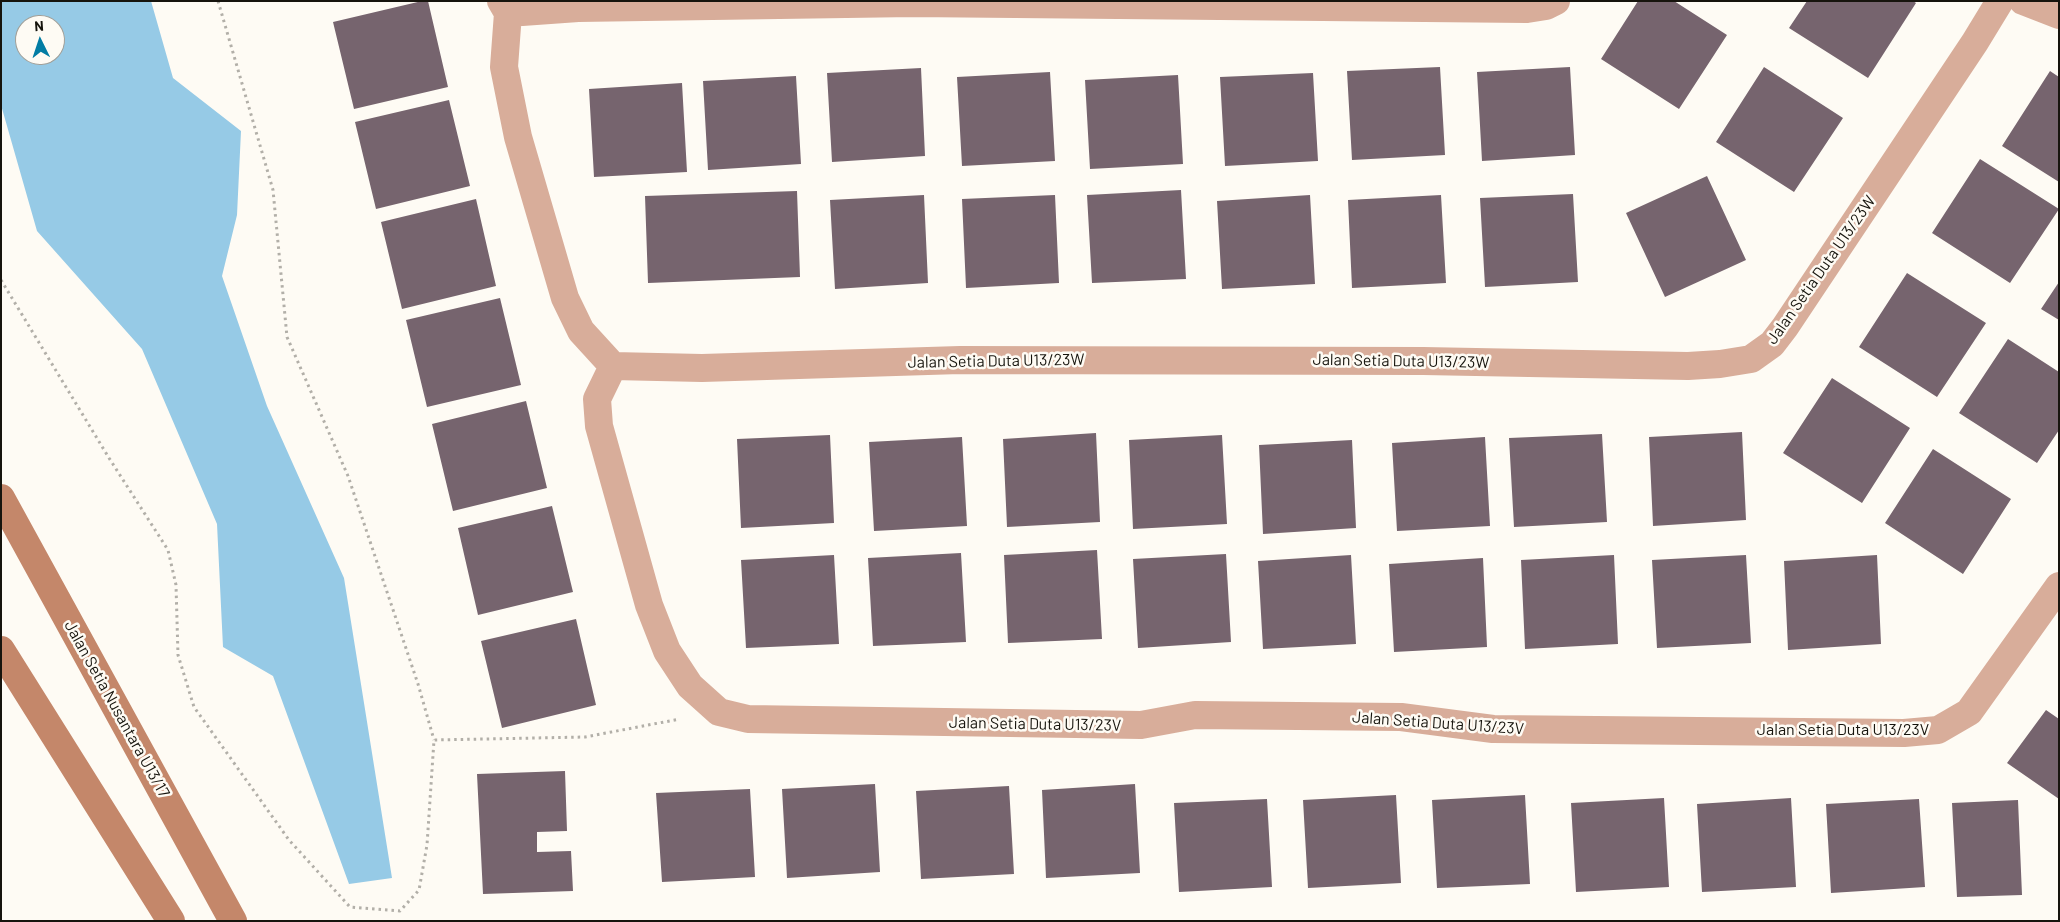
<!DOCTYPE html>
<html>
<head>
<meta charset="utf-8">
<style>
  body { margin:0 }
  #map { position:relative; width:2060px; height:922px; overflow:hidden; background:#fefbf4; font-family:Barlow,sans-serif }
  canvas { display:block }
  .frame { position:absolute; inset:0; border:2px solid #16140d; pointer-events:none }
  .north { position:absolute; left:15px; top:15px; width:50px; height:50px; box-sizing:border-box; background:#fefbf4; border:1px solid #a19f98; border-radius:50%; rotate:356deg; font-size:14px; font-weight:700; line-height:20px; text-align:center; color:#16140d }
  .north::after { content:''; display:block; margin:auto; width:18px; height:22px; background:#037da4; clip-path:polygon(50% 0,100% 100%,50% 72%,0 100%) }
</style>
</head>
<body>
<div id="map">
<canvas width="2060" height="922"></canvas>
<div class="frame"></div>
<div class="north">N</div>
</div>
<script>
const ctx = document.querySelector('canvas').getContext('2d');
ctx.lineJoin = 'round';
function fill(path, color) { ctx.fillStyle = color; ctx.fill(path, 'evenodd'); }
const toPath = rows => new Path2D(rows.map(r => 'M' + r).join(''));
function stroke(path, color, width, dash) { ctx.strokeStyle = color; ctx.lineWidth = width; ctx.lineCap = dash ? 'butt' : 'round'; ctx.setLineDash(dash || []); ctx.stroke(path); }
function write(font, color, halo, rows, align = 'center') {
  ctx.font = font + ' Barlow,sans-serif'; ctx.lineWidth = 5; ctx.setLineDash([]); ctx.textBaseline = 'middle'; ctx.strokeStyle = halo; ctx.fillStyle = color; for (const [text, x, y, turn = 0] of rows) {
    ctx.save(); ctx.translate(x, y); ctx.rotate((+turn || 0) * Math.PI / 180); ctx.textAlign = isNaN(turn) ? turn : align; if (halo) ctx.strokeText(text, 0, 0); ctx.fillText(text, 0, 0); ctx.restore();
  }
}
fill(toPath([
  [1,1,151,1,173,78,241,131,237,215,222,276,267,406,344,578,392,878,349,884,273,676,223,647,217,524,142,349,37,231,1,105],
  [25,25,55,25,55,55,25,55]
]), '#96cae6');
fill(toPath([
  [422,1,428,1,448,87,354,109,333,22],
  [1638,1,1674,1,1727,35,1679,109,1601,59],
  [1807,1,1913,1,1916,3,1868,78,1789,28],
  [1440,67,1445,155,1352,160,1347,71],
  [1570,67,1575,155,1482,161,1477,72],
  [1764,67,1843,118,1794,192,1716,142],
  [921,68,925,156,832,162,827,73],
  [2050,71,2059,77,2059,182,2002,146],
  [1050,72,1055,161,962,166,957,77],
  [1313,73,1318,161,1225,166,1220,77],
  [1178,75,1183,164,1090,169,1085,80],
  [796,76,801,164,708,170,703,81],
  [682,83,687,172,594,177,589,89],
  [449,100,470,186,376,209,355,122],
  [1980,159,2059,209,2010,283,1932,233],
  [1707,176,1746,260,1665,297,1626,213],
  [1181,190,1186,279,1092,283,1087,195],
  [797,191,800,277,648,283,645,196],
  [1573,194,1578,282,1485,287,1480,198],
  [924,195,928,283,835,289,830,200],
  [1055,195,1059,283,966,288,962,199],
  [1310,195,1315,284,1222,289,1217,201],
  [1441,195,1446,283,1352,288,1348,200],
  [476,199,496,286,402,309,381,222],
  [1907,273,1986,323,1937,397,1859,347],
  [2059,282,2059,320,2041,309],
  [500,298,521,385,427,407,406,320],
  [2008,339,2059,372,2059,430,2037,463,1959,413],
  [1832,378,1910,428,1862,503,1783,453],
  [526,401,547,488,453,511,432,424],
  [1742,432,1746,520,1653,526,1649,437],
  [1096,433,1100,522,1007,527,1003,439],
  [1602,434,1607,522,1514,527,1509,438],
  [830,435,834,523,741,528,737,439],
  [1222,435,1227,524,1133,529,1129,440],
  [962,437,967,526,874,531,869,442],
  [1485,437,1490,526,1397,531,1392,443],
  [1352,440,1356,528,1263,534,1259,445],
  [1933,449,2011,499,1963,574,1885,523],
  [552,506,573,592,478,615,458,528],
  [1097,550,1102,639,1008,643,1004,555],
  [961,553,966,642,873,646,868,558],
  [1226,554,1231,642,1138,648,1133,559],
  [834,555,839,644,746,648,741,560],
  [1351,555,1356,644,1263,649,1258,561],
  [1614,555,1618,644,1525,649,1521,560],
  [1746,555,1751,643,1657,648,1652,560],
  [1877,555,1881,644,1788,650,1784,561],
  [1483,558,1487,647,1394,652,1389,564],
  [576,619,596,705,502,728,481,641],
  [2046,710,2059,719,2059,799,2007,763],
  [565,771,567,831,537,832,537,852,571,851,573,891,483,894,477,774],
  [875,784,880,872,787,878,782,789],
  [1135,784,1140,873,1046,878,1042,790],
  [1009,786,1014,874,921,879,916,791],
  [750,789,755,877,662,882,656,793],
  [1396,795,1401,883,1308,888,1303,800],
  [1525,795,1530,884,1437,888,1432,800],
  [1664,798,1669,887,1576,892,1571,803],
  [1791,798,1796,887,1702,892,1697,804],
  [1267,799,1272,887,1179,892,1174,803],
  [1919,799,1925,887,1831,893,1826,804],
  [2018,800,2022,895,1957,897,1952,803]
]), '#76646e');
stroke(toPath([
  [218,1,273,190,287,337,348,476,418,684,434,740],
  [1,280,109,458,168,550,176,585,178,655,194,707,289,840,350,907,400,911,419,890,427,845,434,740,585,737,680,719]
]), '#b2afa8', 3, [2.5, 4]);
stroke(toPath([
  [501,1,508,13,504,67,518,137,565,298,581,331,613,366],
  [2023,1,2059,15],
  [508,13,578,8,913,3,1527,9,1546,6,1556,1],
  [613,366,597,399,599,426,649,605,667,651,690,686,719,712,748,719,1141,725,1195,715,1401,717,1493,729,1904,733,1938,730,1969,712,2059,586],
  [613,366,702,368,960,360,1423,361,1688,366,1720,364,1751,359,1772,344,1785,327,1975,42,2000,1]
]), '#d8ad9a', 28);
stroke(toPath([
  [1,498,233,921],
  [1,650,171,921]
]), '#c4876a', 28);
write('16px', '#16140d', '#fefbf4', [
  ["Jalan Setia Duta U13/23W",1821,270,-55],
  ["Jalan Setia Duta U13/23W",996,361,-1],
  ["Jalan Setia Duta U13/23W",1401,361,1],
  ["Jalan Setia Nusantara U13/17",117,709,61],
  ["Jalan Setia Duta U13/23V",1438,723,4],
  ["Jalan Setia Duta U13/23V",1035,724,1],
  ["Jalan Setia Duta U13/23V",1843,730]
]);
</script>
</body>
</html>
